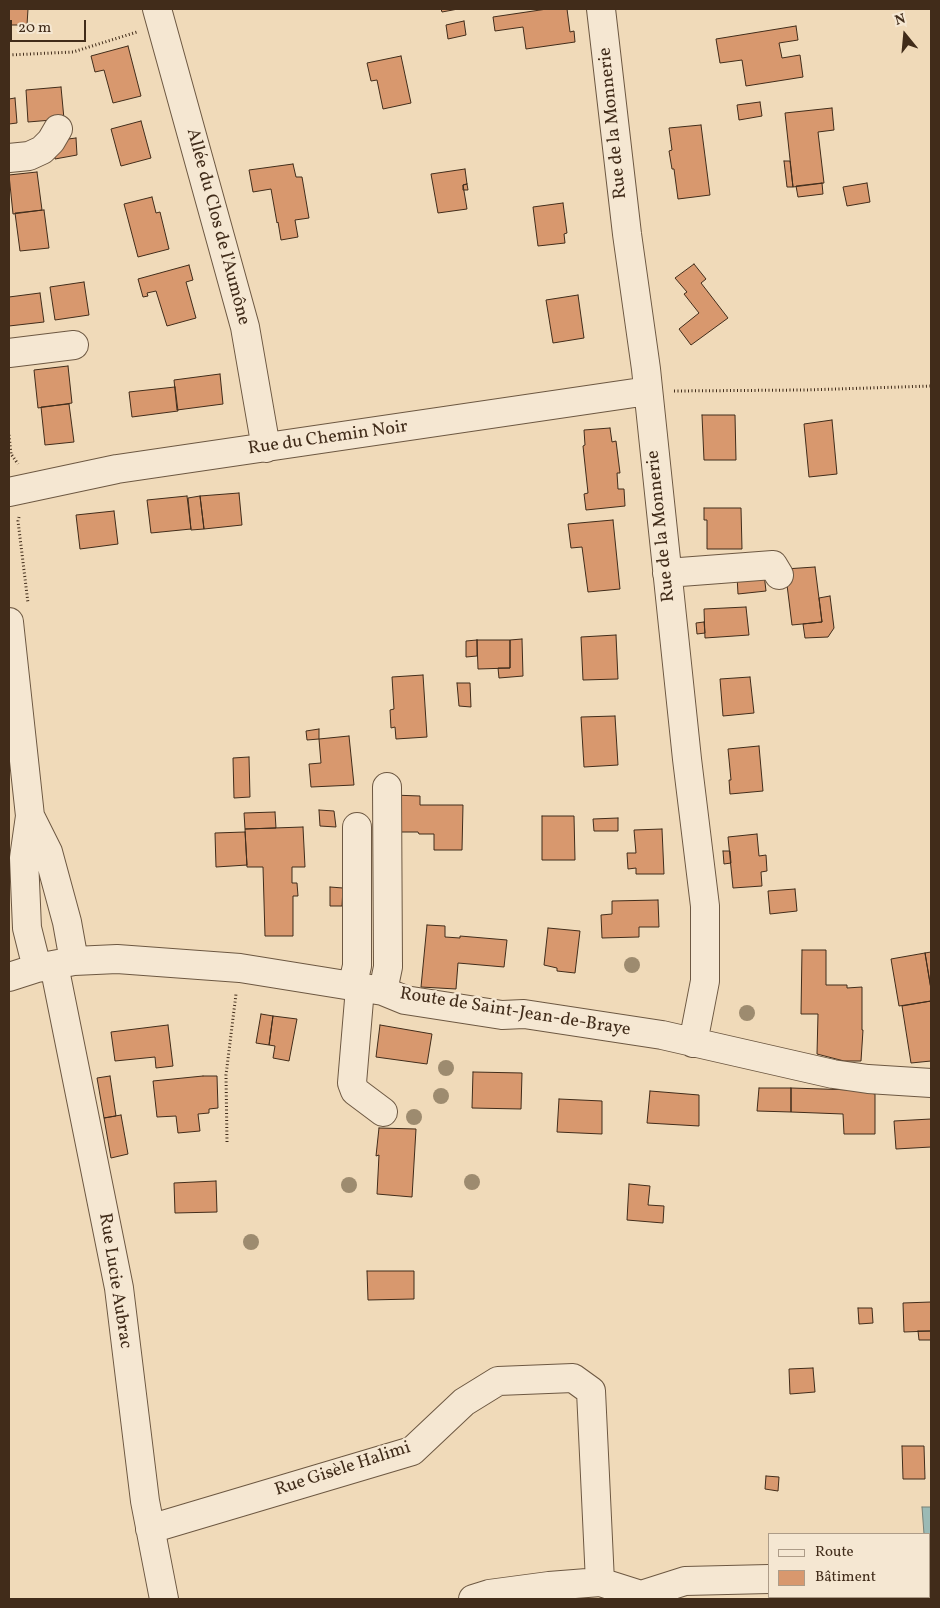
<!DOCTYPE html>
<html>
<head>
<meta charset="utf-8">
<style>
  body { margin:0 }
  #map { position:relative; width:940px; height:1608px; overflow:hidden; background:#f0dab9; font-family:Vollkorn,serif }
  canvas { display:block }
  .frame { position:absolute; inset:0; border:10px solid #412c1a; pointer-events:none }
  .legend { position:absolute; left:768px; top:1533px; width:162px; height:65px; box-sizing:border-box; background:#f5e7d2; border:1px solid #ad9c88; margin:0; padding:6px 9px; list-style:none; font-size:15px; color:#412c1a }
  .legend li { display:flex; align-items:center; gap:10px; height:25px }
  .legend b { width:25px; border:1px solid #ad9c88 }
  .north { position:absolute; left:880px; top:10px; width:50px; height:50px; -webkit-text-stroke:4px #f5e7d2; paint-order:stroke; rotate:343deg; font-size:14px; font-weight:700; line-height:20px; text-align:center; color:#412c1a }
  .north::after { content:''; display:block; margin:auto; width:18px; height:22px; background:#412c1a; clip-path:polygon(50% 0,100% 100%,50% 72%,0 100%) }
  .scale { position:absolute; left:10px; top:20px; width:76px; height:22px; box-sizing:border-box; border:2px solid #412c1a; border-top:0; padding-left:6px; font-size:15px; line-height:18px; white-space:nowrap; color:#412c1a; -webkit-text-stroke:4px #f5e7d2; paint-order:stroke }
</style>
</head>
<body>
<div id="map">
<canvas width="940" height="1608"></canvas>
<div class="frame"></div>
<ul class="legend">
<li><b style="height:6px;background:#f5e7d2"></b>Route</li>
<li><b style="height:14px;background:#d8986e"></b>Bâtiment</li>
</ul>
<div class="north">N</div>
<div class="scale">20 m</div>
</div>
<script>
const ctx = document.querySelector('canvas').getContext('2d');
ctx.lineJoin = 'round';
function fill(path, color) { ctx.fillStyle = color; ctx.fill(path, 'evenodd'); }
const toPath = rows => new Path2D(rows.map(r => 'M' + r).join(''));
function stroke(path, color, width, dash) { ctx.strokeStyle = color; ctx.lineWidth = width; ctx.lineCap = dash ? 'butt' : 'round'; ctx.setLineDash(dash || []); ctx.stroke(path); }
function write(font, color, halo, rows, align = 'center') {
  ctx.font = font + ' Vollkorn,serif'; ctx.lineWidth = 5; ctx.setLineDash([]); ctx.textBaseline = 'middle'; ctx.strokeStyle = halo; ctx.fillStyle = color; for (const [text, x, y, turn = 0] of rows) {
    ctx.save(); ctx.translate(x, y); ctx.rotate((+turn || 0) * Math.PI / 180); ctx.textAlign = isNaN(turn) ? turn : align; if (halo) ctx.strokeText(text, 0, 0); ctx.fillText(text, 0, 0); ctx.restore();
  }
}
fill(toPath([
  [775,1597,921,1597,921,1599,775,1599]
]), '#b9c090');
const water = toPath([
  [922,1507,931,1507,931,1551,929,1551,929,1534,924,1534,922,1507]
]);
fill(water, '#9bbab5');
stroke(water, '#778177', 1);
const building = toPath([
  [9,9,28,9,27,25,9,25,9,9],
  [441,9,458,9,442,12,441,9],
  [547,9,567,9,570,32,574,31,575,42,526,49,523,27,495,31,493,17,547,9],
  [464,21,466,35,448,39,446,25,464,21],
  [796,26,798,40,779,43,782,58,800,55,803,77,746,86,742,60,720,63,716,39,796,26],
  [128,46,141,96,113,103,104,70,95,72,91,56,128,46],
  [401,56,411,103,383,109,377,80,371,81,367,63,401,56],
  [61,87,64,119,28,122,26,90,61,87],
  [15,98,17,123,9,124,9,99,15,98],
  [760,102,762,116,739,120,737,105,760,102],
  [832,108,834,130,818,132,824,183,793,187,785,113,832,108],
  [141,121,151,158,121,166,111,129,141,121],
  [701,125,710,195,678,199,674,169,672,169,669,151,672,150,669,128,701,125],
  [76,138,77,155,55,159,53,141,76,138],
  [784,161,790,161,793,187,787,187,784,161],
  [293,164,296,177,302,177,309,218,295,220,298,237,281,240,278,222,277,223,271,189,253,192,249,170,293,164],
  [465,169,467,184,463,185,467,209,438,213,431,174,465,169],
  [37,172,42,210,13,214,9,175,37,172],
  [822,183,823,194,798,197,796,186,822,183],
  [867,183,870,202,847,206,843,187,867,183],
  [467,184,468,190,463,190,463,185,467,184],
  [152,197,156,213,160,212,169,249,138,257,124,204,152,197],
  [563,203,567,233,564,234,565,243,538,246,533,207,563,203],
  [44,210,49,248,20,251,15,213,44,210],
  [694,264,706,279,701,283,728,318,691,345,679,329,699,313,684,294,687,292,675,278,694,264],
  [189,265,193,280,186,282,196,318,167,326,156,291,147,293,148,296,143,297,138,279,189,265],
  [84,282,89,315,55,320,50,287,84,282],
  [40,293,44,322,9,326,9,297,40,293],
  [578,295,584,338,553,343,546,300,578,295],
  [68,366,72,403,38,408,34,370,68,366],
  [220,374,223,404,177,410,174,380,220,374],
  [175,387,178,411,132,417,129,392,175,387],
  [69,404,74,442,45,445,41,407,69,404],
  [702,415,735,415,736,460,704,460,702,415],
  [832,420,837,474,809,477,804,424,832,420],
  [610,428,612,442,616,441,620,473,617,473,618,489,624,489,625,506,586,510,584,494,588,493,583,446,585,445,584,430,610,428],
  [239,493,242,525,204,529,200,496,239,493],
  [187,496,191,529,151,533,147,500,187,496],
  [200,496,204,529,191,530,188,498,200,496],
  [704,508,741,508,742,549,707,549,707,520,704,520,704,508],
  [114,511,118,544,80,549,76,515,114,511],
  [613,520,620,589,588,592,582,547,571,548,568,524,613,520],
  [815,567,822,622,792,625,785,569,815,567],
  [764,574,766,591,738,594,737,576,764,574],
  [830,596,834,628,828,637,805,638,803,624,822,622,819,598,830,596],
  [746,607,749,635,705,638,704,609,746,607],
  [704,622,705,633,697,634,696,623,704,622],
  [616,635,618,679,583,680,581,637,616,635],
  [522,639,523,676,499,678,498,668,510,668,510,640,522,639],
  [477,640,510,640,510,668,478,669,477,640],
  [477,640,477,656,466,657,466,641,477,640],
  [423,675,427,737,396,739,395,727,391,728,390,710,394,709,392,677,423,675],
  [750,677,754,713,723,716,720,679,750,677],
  [457,683,470,683,471,707,459,706,457,683],
  [615,716,618,765,584,767,581,717,615,716],
  [319,729,319,739,307,740,306,731,319,729],
  [349,736,354,785,311,787,309,764,321,763,319,739,349,736],
  [759,746,763,791,730,794,729,780,731,780,728,749,759,746],
  [249,757,250,797,234,798,233,758,249,757],
  [392,795,420,796,420,805,463,805,462,850,434,850,434,834,419,834,418,832,392,832,392,795],
  [319,810,334,811,336,827,320,826,319,810],
  [275,812,276,828,245,829,244,813,275,812],
  [542,816,574,816,575,860,542,860,542,816],
  [618,818,618,831,594,831,593,819,618,818],
  [303,827,305,867,292,867,292,883,297,883,298,896,293,896,293,936,265,936,263,867,247,867,245,829,303,827],
  [662,829,664,874,636,874,636,868,628,869,627,853,636,853,634,830,662,829],
  [245,832,247,865,216,867,215,833,245,832],
  [757,834,759,856,766,855,767,871,761,872,762,886,733,888,728,837,757,834],
  [723,851,730,851,731,863,724,864,723,851],
  [330,887,343,888,342,906,330,906,330,887],
  [795,889,797,911,770,914,768,891,795,889],
  [658,900,659,927,639,927,639,937,602,938,601,915,612,914,612,901,658,900],
  [427,925,445,926,445,937,460,938,460,936,507,940,504,967,458,963,456,989,421,987,427,925],
  [548,928,580,931,575,973,557,971,557,968,544,965,548,928],
  [802,950,826,950,826,985,847,985,847,988,862,987,862,1030,863,1030,861,1061,844,1061,817,1054,818,1014,801,1014,802,950],
  [931,952,931,989,925,953,931,952],
  [925,953,931,989,931,1001,899,1006,891,959,925,953],
  [931,1001,931,1061,911,1063,902,1006,931,1001],
  [261,1014,273,1016,269,1045,256,1043,261,1014],
  [273,1016,297,1019,289,1061,273,1058,275,1046,269,1045,273,1016],
  [168,1025,173,1066,156,1068,155,1057,115,1061,111,1032,168,1025],
  [380,1025,432,1034,427,1064,376,1057,380,1025],
  [473,1072,522,1073,521,1109,472,1108,473,1072],
  [110,1076,116,1116,104,1118,97,1078,110,1076],
  [203,1076,217,1076,218,1108,209,1109,209,1113,198,1114,200,1131,178,1133,176,1116,157,1117,153,1081,203,1076],
  [759,1088,791,1088,791,1112,757,1111,759,1088],
  [791,1088,854,1090,875,1094,875,1134,844,1134,843,1114,791,1112,791,1088],
  [650,1091,699,1095,699,1126,647,1123,650,1091],
  [559,1099,602,1101,602,1134,557,1132,559,1099],
  [121,1115,128,1154,111,1158,104,1118,121,1115],
  [931,1119,931,1147,896,1149,894,1121,931,1119],
  [379,1128,416,1129,412,1197,377,1194,379,1155,376,1156,379,1128],
  [216,1181,217,1212,175,1213,174,1183,216,1181],
  [629,1184,650,1186,648,1205,664,1206,663,1223,627,1220,629,1184],
  [367,1271,414,1271,414,1299,368,1300,367,1271],
  [931,1302,931,1331,904,1332,903,1303,931,1302],
  [858,1308,872,1308,873,1323,859,1324,858,1308],
  [918,1331,931,1331,931,1340,919,1340,918,1331],
  [813,1368,815,1392,790,1394,789,1369,813,1368],
  [902,1446,924,1446,925,1479,903,1479,902,1446],
  [766,1476,779,1477,778,1491,765,1489,766,1476]
]);
fill(building, '#d8986e');
stroke(building, '#412c1a', 1);
const minor = toPath([
  [157,9,245,327,266,448],
  [601,9,627,234,646,369,687,759,705,906,705,981,693,1043],
  [9,158,29,156,42,150,51,141,58,129],
  [9,353,74,345],
  [9,492,117,469,648,391],
  [667,573,773,565,779,575],
  [9,622,30,816,24,858,27,928,37,968],
  [30,816,48,852,67,922,74,961],
  [54,965,119,1288,145,1501,164,1599],
  [9,977,37,968,74,961,117,959,240,968,383,991,405,1000,502,1015,524,1014,662,1035,833,1074,868,1079,931,1083],
  [352,987,357,966,357,827],
  [360,988,352,1083,355,1091,383,1112],
  [383,991,388,967,387,787],
  [150,1529,412,1451,464,1402,498,1381,573,1378,591,1391,600,1582],
  [929,1577,931,1577],
  [641,1595,685,1581,769,1579],
  [473,1599,489,1594,549,1586,600,1582,641,1595]
]);
stroke(minor, '#6d5842', 30);
stroke(toPath([
  [9,55,73,52,137,32],
  [674,391,805,390,931,386],
  [9,435,11,454],
  [9,454,11,454,18,464],
  [19,517,18,521,28,603],
  [227,1142,226,1075,236,994]
]), '#412c1a', 3, [1, 2.5]);
stroke(minor, '#f5e7d2', 28);
ctx.fillStyle = '#9d8b6f';
for (const [x, y] of [
  [632,965],
  [747,1013],
  [446,1068],
  [441,1096],
  [414,1117],
  [472,1182],
  [349,1185],
  [251,1242]
]) { ctx.beginPath(); ctx.arc(x, y, 8, 0, 2 * Math.PI); ctx.fill(); }
write('18px', '#412c1a', '#f5e7d2', [
  ["Rue de la Monnerie",614,123,-96],
  ["Allée du Clos de l'Aumône",217,227,75],
  ["Rue du Chemin Noir",328,439,-8],
  ["Rue de la Monnerie",662,526,-96],
  ["Route de Saint-Jean-de-Braye",515,1013,9],
  ["Rue Lucie Aubrac",114,1281,81],
  ["Rue Gisèle Halimi",343,1470,-18]
]);
</script>
</body>
</html>
